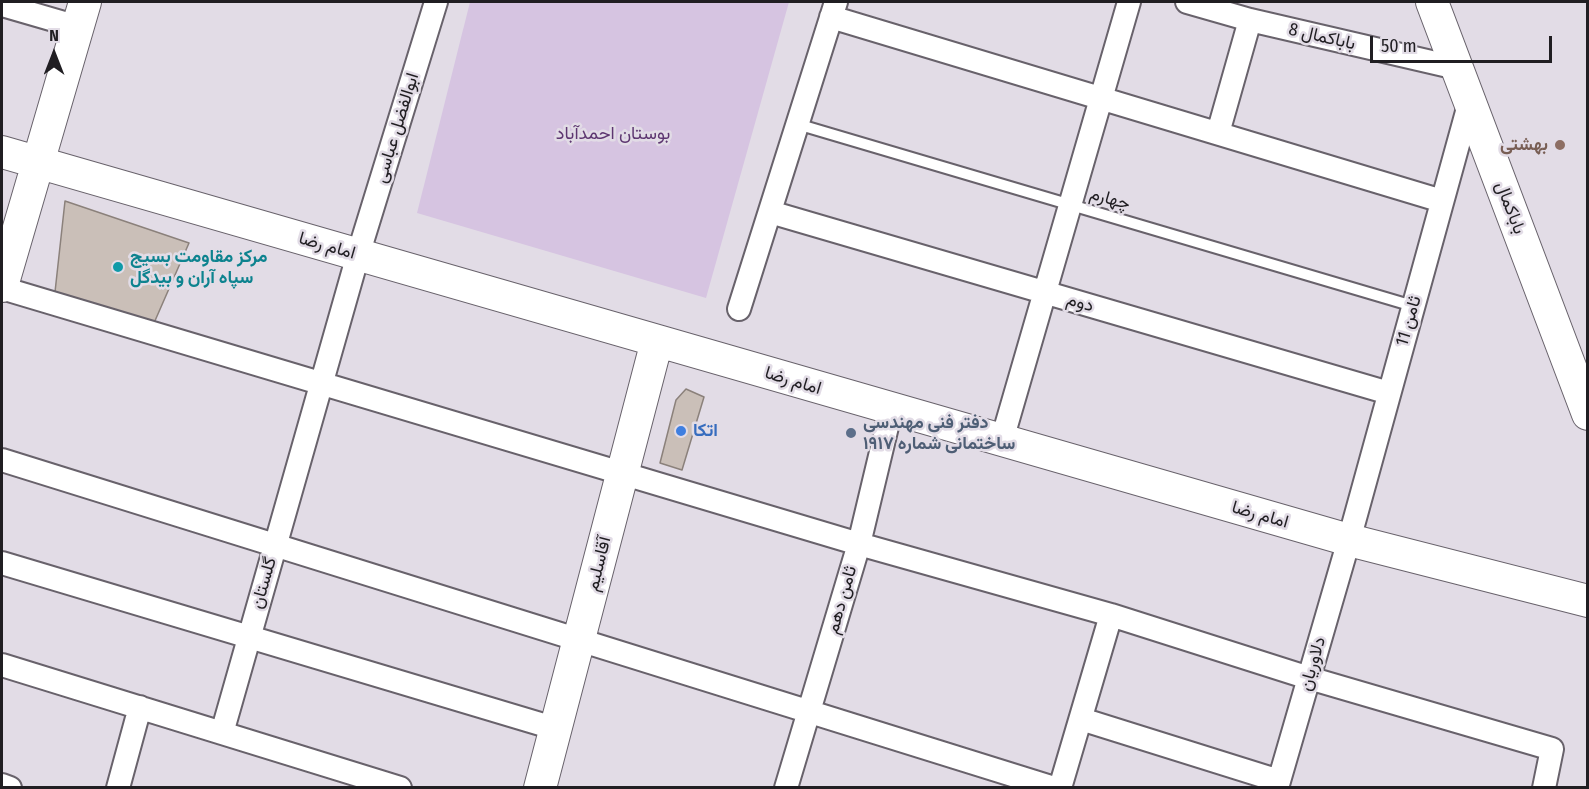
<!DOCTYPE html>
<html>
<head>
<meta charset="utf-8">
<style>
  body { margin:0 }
  #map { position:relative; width:1589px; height:789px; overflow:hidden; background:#e2dce6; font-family:"Fira Sans Condensed",sans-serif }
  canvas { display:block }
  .frame { position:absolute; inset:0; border:3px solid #201e22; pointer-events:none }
  .north { position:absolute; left:24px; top:24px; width:60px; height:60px; -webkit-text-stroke:4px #e2dce6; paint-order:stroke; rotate:0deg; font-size:16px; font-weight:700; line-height:24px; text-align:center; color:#201e22 }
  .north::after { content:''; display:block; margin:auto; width:21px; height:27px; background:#201e22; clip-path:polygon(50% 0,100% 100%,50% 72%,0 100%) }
  .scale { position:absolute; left:1370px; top:36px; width:182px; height:27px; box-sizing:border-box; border:3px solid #201e22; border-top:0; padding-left:8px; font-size:18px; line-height:21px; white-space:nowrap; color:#201e22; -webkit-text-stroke:4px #e2dce6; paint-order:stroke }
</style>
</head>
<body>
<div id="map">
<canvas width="1589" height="789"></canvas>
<div class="frame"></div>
<div class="north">N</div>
<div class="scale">50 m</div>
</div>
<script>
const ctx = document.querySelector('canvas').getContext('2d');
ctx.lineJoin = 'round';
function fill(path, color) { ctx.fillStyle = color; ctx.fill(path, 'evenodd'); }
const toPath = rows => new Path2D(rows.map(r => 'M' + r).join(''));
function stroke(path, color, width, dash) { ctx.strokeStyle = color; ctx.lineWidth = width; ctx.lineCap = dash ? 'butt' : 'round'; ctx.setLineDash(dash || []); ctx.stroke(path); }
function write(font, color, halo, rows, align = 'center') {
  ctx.font = font + ' "Fira Sans Condensed",Vazirmatn,sans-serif'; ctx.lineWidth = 5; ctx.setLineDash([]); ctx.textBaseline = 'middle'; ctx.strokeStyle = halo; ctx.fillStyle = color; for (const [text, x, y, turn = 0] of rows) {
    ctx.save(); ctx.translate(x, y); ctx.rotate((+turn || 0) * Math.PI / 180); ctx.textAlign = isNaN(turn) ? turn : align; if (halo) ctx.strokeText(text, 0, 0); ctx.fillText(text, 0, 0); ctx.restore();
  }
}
fill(toPath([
  [470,2,789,2,706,298,417,213]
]), '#d6c4e1');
const building = toPath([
  [65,201,189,243,154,323,55,292,65,201],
  [686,389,704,397,682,470,660,463,676,400,686,389]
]);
fill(building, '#cabfb8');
stroke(building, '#8b817b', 1.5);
const lane = toPath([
  [797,124,1413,306]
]);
const street = toPath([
  [1187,2,1250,20,1457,68],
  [2,5,78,27],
  [831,17,1442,201],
  [1218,133,1250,20],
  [770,212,1389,393],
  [2,288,859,544,1111,615,1309,678,1552,749,1544,788],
  [739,309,836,2],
  [1002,440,1129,2],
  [2,460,1054,788],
  [2,563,557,729],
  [2,665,400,788],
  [1081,719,1279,781],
  [222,733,358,255,436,2],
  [2,785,10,788],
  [118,788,140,707],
  [786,788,859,544,891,410],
  [1060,788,1111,615],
  [1277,788,1349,540,1470,101]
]);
const secondary = toPath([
  [1432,2,1588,414],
  [2,152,1349,540,1588,601],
  [2,286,85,2],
  [540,788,657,341]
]);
stroke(lane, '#68626b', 14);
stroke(street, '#68626b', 26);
stroke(secondary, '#68626b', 34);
stroke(lane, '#fff', 10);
stroke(street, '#fff', 22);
stroke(secondary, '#fff', 32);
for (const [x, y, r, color] of [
  [1560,145,6,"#8d6e63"],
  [118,267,6,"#0f9aa8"],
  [681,431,6,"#3f7fe0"],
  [851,433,6,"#5c6f8a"]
]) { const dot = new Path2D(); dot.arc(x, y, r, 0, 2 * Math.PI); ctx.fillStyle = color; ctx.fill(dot); stroke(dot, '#e2dce6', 2); }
write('18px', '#201e22', '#e2dce6', [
  ["باباکمال 8",1322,37,13],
  ["ابوالفضل عباسی",397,128,-73],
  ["چهارم",1110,199,16],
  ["باباکمال",1510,208,69],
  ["امام رضا",327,246,16],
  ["دوم",1080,303,16],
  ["ثامن 11",1409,321,-74],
  ["امام رضا",793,381,17],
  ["امام رضا",1260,515,16],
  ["آقاسلیم",599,564,-76],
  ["گلستان",264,583,-74],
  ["ثامن دهم",842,600,-74],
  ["دلاوریان",1313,664,-74]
]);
write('18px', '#5e3771', '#e2dce6', [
  ["بوستان احمدآباد",613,134]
]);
write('bold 18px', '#785e54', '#e2dce6', [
  ["بهشتی",1548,145]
], 'right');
write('bold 18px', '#0d838f', '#e2dce6', [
  ["مرکز مقاومت بسیج",130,257],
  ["سپاه آران و بیدگل",130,278]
], 'left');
write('bold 18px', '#4e5e75', '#e2dce6', [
  ["دفتر فنی مهندسی",863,423],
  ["ساختمانی شماره ۱۹۱۷",863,444]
], 'left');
write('bold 18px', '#366cbe', '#e2dce6', [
  ["اتکا",693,431]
], 'left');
</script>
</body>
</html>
